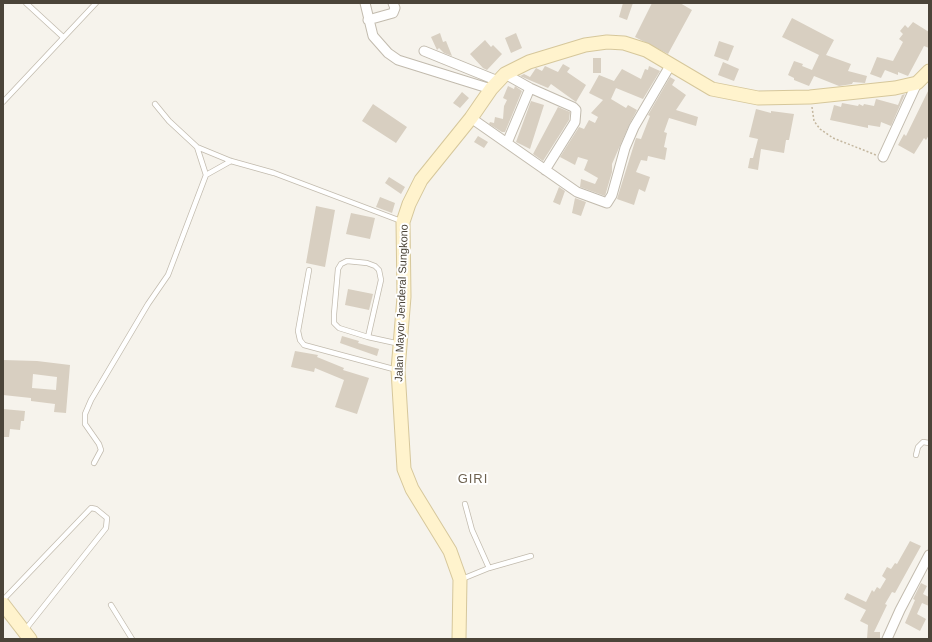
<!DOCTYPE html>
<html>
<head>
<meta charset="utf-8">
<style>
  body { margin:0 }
  #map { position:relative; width:932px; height:642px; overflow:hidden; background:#f6f3ec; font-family:Helvetica,sans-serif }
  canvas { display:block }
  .frame { position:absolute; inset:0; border:4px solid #4b4439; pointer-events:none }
</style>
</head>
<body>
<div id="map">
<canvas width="932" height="642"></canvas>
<div class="frame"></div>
</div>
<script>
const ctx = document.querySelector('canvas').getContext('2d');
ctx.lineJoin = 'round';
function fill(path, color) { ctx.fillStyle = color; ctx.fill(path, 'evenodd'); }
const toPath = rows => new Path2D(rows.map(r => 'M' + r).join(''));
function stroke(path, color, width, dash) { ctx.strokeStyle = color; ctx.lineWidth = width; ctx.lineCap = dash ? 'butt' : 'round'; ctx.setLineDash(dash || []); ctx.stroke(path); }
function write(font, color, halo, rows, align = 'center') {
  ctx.font = font + ' Helvetica,sans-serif'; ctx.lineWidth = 4; ctx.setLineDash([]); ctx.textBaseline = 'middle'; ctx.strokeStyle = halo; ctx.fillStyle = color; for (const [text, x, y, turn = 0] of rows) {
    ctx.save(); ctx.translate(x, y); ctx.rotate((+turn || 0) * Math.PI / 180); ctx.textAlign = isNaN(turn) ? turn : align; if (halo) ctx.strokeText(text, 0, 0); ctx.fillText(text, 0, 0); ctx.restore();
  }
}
fill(toPath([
  [623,3,633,3,627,20,619,17],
  [652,3,680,3,692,10,668,54,635,37],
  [792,18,834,40,826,55,851,64,848,71,867,76,865,83,853,82,852,84,839,86,814,76,809,86,794,80,794,78,788,75,794,61,803,64,802,66,812,70,819,55,782,37],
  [913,22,929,32,929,48,924,46,908,76,898,72,898,75,885,70,881,78,870,74,877,57,893,61,903,42,899,39,903,34,900,31,905,25,908,28],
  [440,33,443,42,446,41,452,56,444,53,439,48,437,50,431,37],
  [516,33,522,48,511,53,505,38],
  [485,40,491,47,493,45,502,54,487,70,483,68,470,54],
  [719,41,734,46,728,61,714,56],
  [593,58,601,58,601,73,593,73],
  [723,62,739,69,734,81,718,75],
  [563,64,570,68,567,72,586,85,576,102,551,84,548,88,520,76,524,74,530,77,536,68,542,71,545,66,558,72],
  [649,66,660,71,643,99,616,88,611,99,626,108,628,105,637,110,629,125,612,164,612,172,605,196,580,187,581,179,595,184,598,178,584,170,588,160,578,157,575,165,560,157,579,127,584,129,589,120,595,123,598,117,591,113,603,100,589,93,599,75,614,81,622,69,641,79,645,69,648,70],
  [670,77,675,80,672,85,686,95,676,110,698,117,696,126,669,118,664,132,667,133,664,147,667,148,665,160,648,156,647,161,641,160,636,172,650,177,645,192,639,189,634,205,617,199,636,138,641,139,650,116,648,115],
  [508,86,514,89,515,86,522,91,505,132,502,132,489,124,490,122,494,123,495,117,503,119,504,106,507,100,503,98],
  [929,89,929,135,926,140,924,138,914,154,898,145,904,134,906,136],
  [462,92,469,98,460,108,453,103],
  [905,94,891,126,881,122,880,127,868,125,868,128,830,120,834,105,841,107,842,103,858,106,859,104,863,106,864,104,874,106,876,99,898,105,902,95],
  [531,101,544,105,530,149,516,142],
  [373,104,407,127,396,143,362,121],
  [558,107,570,112,569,120,543,161,533,154],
  [756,109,771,113,771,111,794,114,789,140,786,140,784,153,761,149,758,170,748,168,750,158,753,158,758,139,749,137],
  [478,136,488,142,484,148,474,142],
  [389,177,405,187,401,194,385,183],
  [559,187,565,191,560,205,553,202],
  [380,197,395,203,392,213,376,207],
  [575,198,586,202,581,216,572,213],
  [316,206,335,210,325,267,306,263],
  [351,213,375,218,370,239,346,234],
  [348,289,373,294,369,310,345,305],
  [342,336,359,341,358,343,379,349,377,356,340,343],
  [295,351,318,355,317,357,344,368,343,370,369,378,357,414,335,407,344,380,315,368,314,372,291,367],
  [3,360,37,361,70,365,66,413,54,412,55,404,31,401,31,398,3,395],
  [33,374,57,377,56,390,32,388],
  [3,409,25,411,24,421,21,421,20,430,10,429,9,437,3,437],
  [910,541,921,546,895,593,892,592,885,604,887,605,874,632,880,632,880,639,867,639,868,625,860,621,866,610,844,599,847,593,866,602,872,590,874,592,877,587,880,589,886,579,882,576,887,567,891,569,895,563,897,564],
  [921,583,927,586,923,594,929,597,929,606,922,603,917,614,926,619,920,631,905,623,915,600,913,599]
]), '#d8cfc1');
const lane = toPath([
  [26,3,63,37],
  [3,102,96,3],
  [155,104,169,121,197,147,231,161,274,173,401,221],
  [197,147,206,175],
  [309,270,298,331,300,340,304,345,397,370],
  [368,337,381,280,379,270,375,266,367,263,347,261,341,264,338,269,334,314,334,323,339,328,368,337,400,344],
  [916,455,918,447,923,442,929,443],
  [94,463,101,450,99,444,85,424,85,414,91,400,148,304,168,275,206,175,231,161],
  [465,504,472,530,489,568],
  [462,579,489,568,531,556],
  [3,600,91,508,96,509,107,518,106,528,25,630],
  [111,605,132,639]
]);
const street = toPath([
  [365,3,373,36,388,53,398,60,491,89],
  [368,20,393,13,395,8,393,3],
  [424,51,498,81],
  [505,74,530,88,573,107,576,110,575,122,545,170],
  [471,118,577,192,607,203,612,195,625,148,634,127,671,64],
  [507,143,530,88],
  [883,157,917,83],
  [887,639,900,610,929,555]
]);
const secondary = toPath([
  [3,604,30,639],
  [459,639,460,579,450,551,412,489,404,469,398,370,404,297,403,222,409,204,421,180,471,118,491,89,505,74,529,62,585,45,607,42,624,43,646,50,712,89,758,98,810,97,895,88,917,83,929,71]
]);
stroke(lane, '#c2bbae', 6);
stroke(street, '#c2bbae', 11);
stroke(secondary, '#d6c79b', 15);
stroke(toPath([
  [812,107,814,121,820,129,833,138,876,155]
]), '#c4b79f', 1.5, [2, 2]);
stroke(lane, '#fff', 4.5);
stroke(street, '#fff', 9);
stroke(secondary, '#fff3cd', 13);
write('11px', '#4b4439', '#fff', [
  ["Jalan Mayor Jenderal Sungkono",402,303,-88]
]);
ctx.letterSpacing = '1px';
write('13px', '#6e6250', '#fff', [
  ["GIRI",473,479]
]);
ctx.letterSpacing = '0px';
</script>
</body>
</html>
